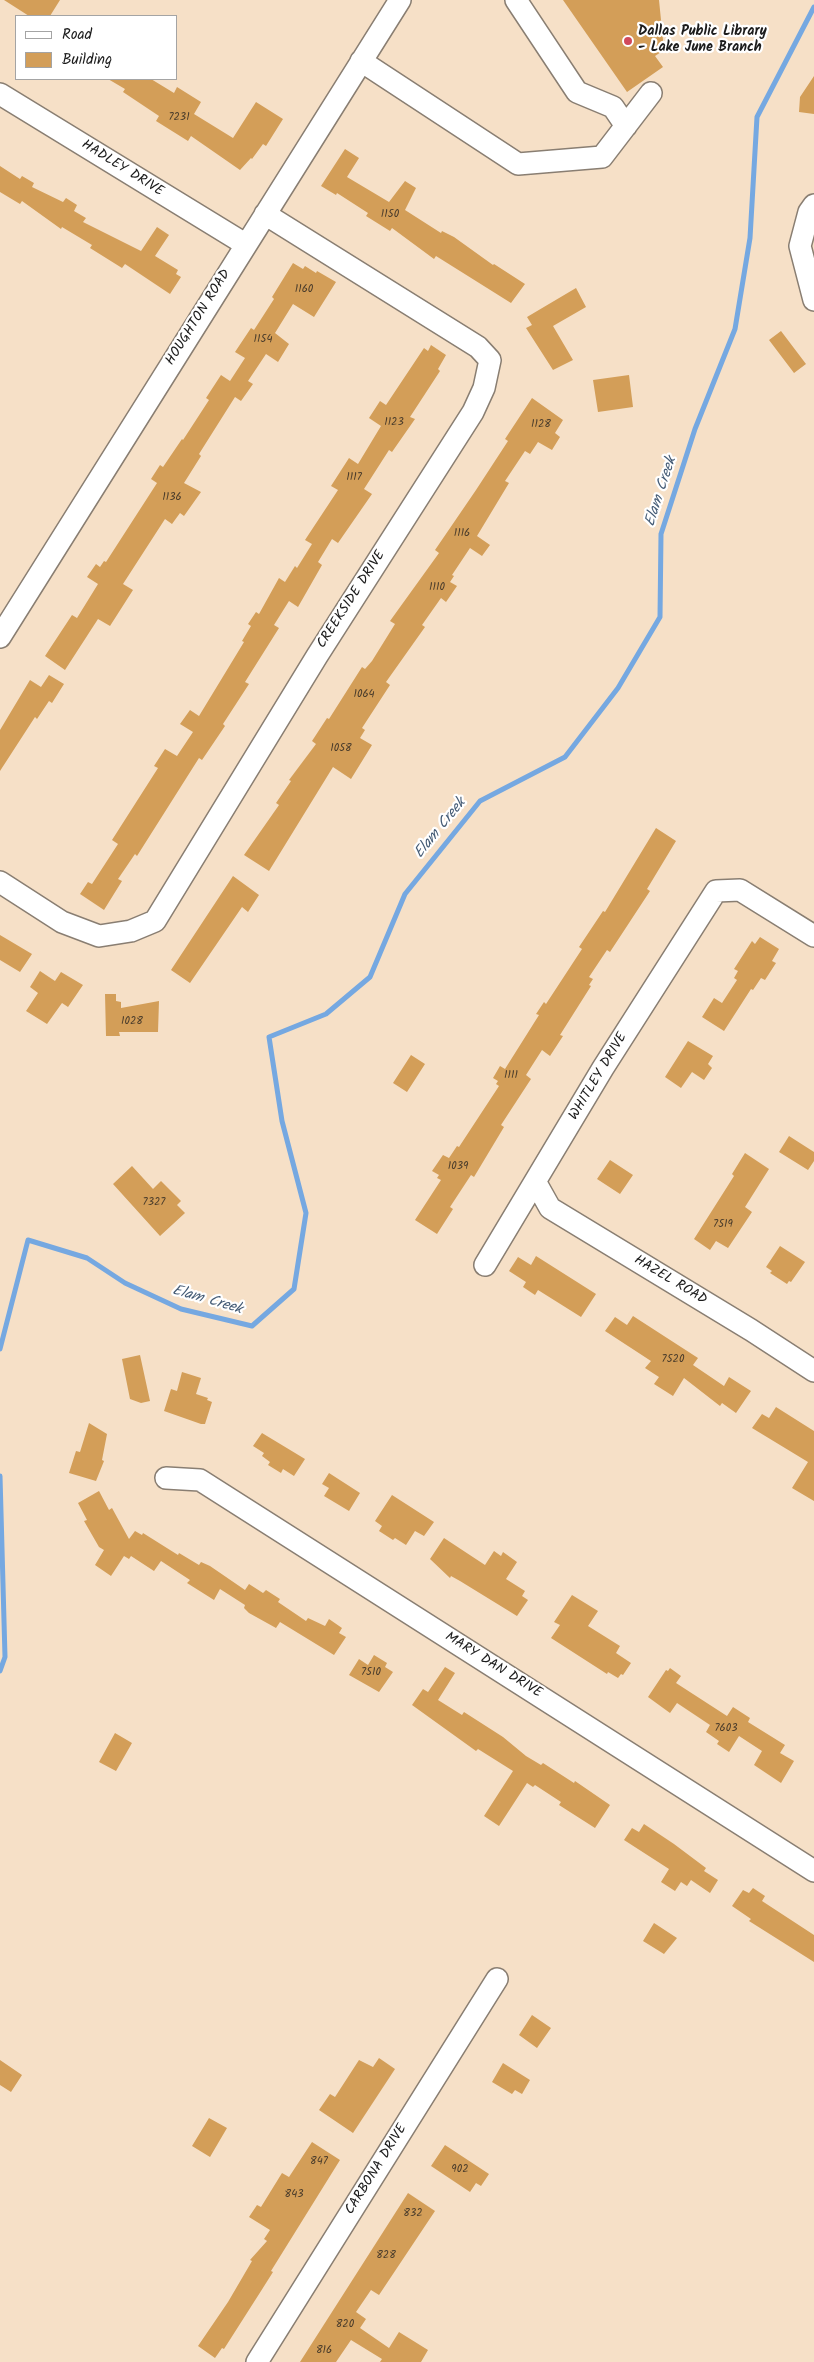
<!DOCTYPE html>
<html>
<head>
<meta charset="utf-8">
<style>
  body { margin:0 }
  #map { position:relative; width:814px; height:2362px; overflow:hidden; background:#f6e0c7; font-family:Kalam,sans-serif }
  canvas { display:block }
  .legend { position:absolute; left:15px; top:15px; width:162px; height:65px; box-sizing:border-box; background:#fff; border:1px solid #a4a4a4; margin:0; padding:6px 9px; list-style:none; font-size:15px; color:#1c1c1c }
  .legend li { display:flex; align-items:center; gap:10px; height:25px }
  .legend b { width:25px; border:1px solid #a4a4a4 }
</style>
</head>
<body>
<div id="map">
<canvas width="814" height="2362"></canvas>
<ul class="legend">
<li><b style="height:6px;background:#fff"></b>Road</li>
<li><b style="height:14px;background:#d39e58"></b>Building</li>
</ul>
</div>
<script>
const ctx = document.querySelector('canvas').getContext('2d');
ctx.lineJoin = 'round';
const toPath = rows => new Path2D(rows.map(r => 'M' + r).join(''));
function stroke(path, color, width, dash) { ctx.strokeStyle = color; ctx.lineWidth = width; ctx.lineCap = dash ? 'butt' : 'round'; ctx.setLineDash(dash || []); ctx.stroke(path); }
function fill(path, color) { ctx.fillStyle = color; ctx.fill(path, 'evenodd'); }
function write(font, color, halo, rows, align = 'center') {
  ctx.font = font + ' Kalam,sans-serif'; ctx.lineWidth = 4.5; ctx.setLineDash([]); ctx.textBaseline = 'middle'; ctx.strokeStyle = halo; ctx.fillStyle = color; for (const [text, x, y, turn = 0] of rows) {
    ctx.save(); ctx.translate(x, y); ctx.rotate((+turn || 0) * Math.PI / 180); ctx.textAlign = isNaN(turn) ? turn : align; if (halo) ctx.strokeText(text, 0, 0); ctx.fillText(text, 0, 0); ctx.restore();
  }
}
stroke(toPath([
  [0,1349,28,1240,87,1258,125,1283,181,1309,252,1326,294,1289,306,1213,282,1121,269,1037,326,1014,370,977,405,894,480,801,565,757,618,688,660,617,661,534,695,429,735,329,750,238,757,117,814,7],
  [0,1476,5,1657,0,1671]
]), '#75a8e1', 5);
fill(toPath([
  [4,0,60,0,50,16,29,16],
  [563,0,659,0,664,50,655,56,663,67,627,92],
  [814,76,814,114,799,112,800,97],
  [108,79,151,79,174,93,177,87,201,102,194,114,233,138,256,102,283,119,266,146,263,144,252,159,251,158,240,170,191,136,188,141,156,121,159,116,123,92,125,89],
  [345,149,359,158,347,177,389,202,405,181,416,188,405,210,441,233,442,231,454,237,493,265,494,264,525,284,511,303,436,256,434,259,392,228,390,231,366,216,368,213,337,193,336,195,321,186],
  [0,166,20,179,22,176,34,183,32,187,63,202,66,198,77,205,74,211,86,218,83,222,141,251,157,227,169,235,155,256,178,270,176,274,181,277,170,294,125,264,122,268,90,248,92,245,62,227,61,229,22,201,20,204,0,192],
  [293,263,303,269,305,266,316,273,317,271,336,282,314,317,293,304,275,333,289,344,278,362,266,354,248,381,253,384,241,401,235,397,199,454,201,456,184,483,201,492,184,516,180,513,172,524,165,519,123,584,133,590,110,626,98,619,65,670,45,656,72,615,77,618,98,584,87,577,96,564,100,567,104,561,106,562,157,483,151,479,160,465,163,467,182,439,183,440,209,400,206,398,221,375,230,381,245,358,235,352,251,328,254,330,274,299,272,297],
  [576,288,586,307,553,326,573,360,553,370,526,328,532,325,527,317],
  [781,331,806,364,794,373,769,340],
  [431,345,446,355,438,369,440,371,410,417,415,419,392,452,389,450,364,489,372,494,338,543,332,539,318,562,322,565,298,607,289,601,274,625,279,628,245,682,249,684,223,724,225,726,202,760,199,758,137,856,135,854,118,879,122,881,104,910,80,894,88,882,92,884,118,844,112,840,158,768,154,766,165,749,177,756,193,732,180,724,190,710,199,716,244,642,242,641,251,626,248,624,256,612,259,614,279,578,285,582,295,566,297,568,312,544,305,540,338,490,331,486,349,458,358,464,381,426,369,418,380,401,386,405,424,348,428,351],
  [629,375,633,407,598,412,593,380],
  [532,398,563,420,555,433,560,437,552,450,538,442,530,454,525,451,505,481,509,483,477,536,490,545,482,556,470,548,452,575,454,576,450,582,457,586,446,602,441,598,422,625,425,627,386,682,390,685,362,728,365,730,360,738,372,745,351,779,333,767,269,871,244,855,279,805,276,803,291,781,289,780,316,744,312,741,327,718,329,719,362,667,365,669,372,661,395,624,390,621,439,553,435,550,476,490,508,441,505,439],
  [49,675,64,684,52,703,49,701,37,719,35,717,0,771,0,730,30,680,41,687],
  [656,828,676,841,647,889,650,891,610,952,607,950,589,977,593,979,589,985,591,986,560,1035,563,1036,550,1056,542,1050,526,1075,531,1079,501,1125,504,1127,474,1177,471,1175,450,1207,453,1209,437,1234,415,1220,441,1180,437,1178,439,1175,432,1171,443,1155,449,1158,457,1146,459,1147,499,1086,496,1084,498,1081,493,1078,500,1066,505,1069,539,1015,536,1014,544,1002,546,1004,582,949,579,947,603,911,605,912],
  [233,876,259,895,248,912,242,907,190,983,171,970],
  [0,935,32,954,20,972,0,960],
  [760,937,779,949,772,961,776,963,765,980,761,978,753,990,751,989,724,1031,702,1017,714,998,722,1003,737,980,734,978,738,971,734,969,752,941,755,944],
  [40,971,55,981,61,972,83,985,68,1007,62,1003,47,1024,26,1011,38,993,30,987],
  [105,994,116,994,116,1001,121,1002,121,1008,159,1001,158,1032,119,1032,120,1036,106,1036],
  [688,1041,713,1056,708,1064,712,1068,704,1080,692,1072,681,1088,665,1077],
  [411,1055,425,1064,407,1092,393,1083],
  [789,1136,814,1152,814,1161,808,1170,779,1152],
  [745,1153,769,1169,745,1207,752,1212,728,1248,716,1241,710,1250,694,1239,734,1176,732,1174],
  [610,1160,633,1175,620,1194,597,1179],
  [132,1166,153,1189,161,1181,181,1201,177,1205,185,1213,160,1236,113,1184],
  [780,1246,805,1262,791,1282,789,1281,787,1284,770,1273,772,1271,766,1267],
  [536,1256,596,1294,581,1317,538,1290,535,1295,523,1287,526,1282,509,1271,518,1257,531,1265],
  [633,1316,698,1358,693,1365,724,1386,729,1377,751,1391,736,1413,722,1403,720,1406,684,1378,673,1396,654,1384,659,1377,645,1368,651,1361,605,1331,615,1317,627,1325],
  [140,1355,150,1401,141,1403,130,1399,122,1359],
  [182,1372,201,1378,196,1394,208,1398,207,1400,212,1402,205,1424,201,1424,164,1411,171,1389,177,1391],
  [776,1407,814,1431,814,1501,792,1488,808,1462,752,1428,762,1414,769,1418],
  [89,1423,107,1434,102,1460,104,1461,96,1481,69,1473,76,1451,80,1452],
  [262,1433,305,1459,294,1476,283,1469,281,1473,268,1465,270,1462,262,1456,264,1453,253,1446],
  [329,1473,360,1493,349,1511,324,1496,329,1488,322,1484],
  [99,1491,109,1510,112,1508,129,1539,135,1531,142,1535,143,1533,178,1555,179,1553,199,1565,201,1562,210,1566,245,1590,249,1584,263,1593,266,1590,280,1599,278,1602,306,1621,308,1618,325,1626,329,1619,342,1628,339,1633,346,1637,334,1655,280,1622,276,1628,249,1613,244,1608,245,1605,220,1589,214,1600,187,1583,190,1580,161,1561,154,1571,131,1556,129,1559,124,1556,111,1576,95,1565,104,1550,99,1547,84,1521,87,1520,78,1503],
  [392,1495,434,1522,424,1536,415,1531,406,1545,395,1538,393,1540,379,1531,382,1526,375,1521],
  [444,1538,485,1565,494,1551,501,1556,503,1552,517,1562,506,1579,525,1591,522,1596,528,1600,517,1616,460,1581,451,1576,450,1578,430,1559],
  [572,1595,598,1611,588,1626,620,1646,616,1653,631,1663,623,1675,621,1674,618,1678,608,1672,607,1674,551,1638,560,1625,554,1622],
  [374,1655,387,1663,385,1667,393,1672,379,1692,349,1675,359,1659,368,1665],
  [445,1667,455,1673,438,1700,462,1715,464,1712,503,1737,526,1756,541,1765,543,1763,574,1783,575,1781,610,1805,595,1828,559,1805,561,1802,535,1785,533,1787,527,1783,499,1826,484,1816,513,1771,478,1749,476,1751,412,1705,423,1689,428,1692],
  [670,1668,681,1676,676,1683,727,1716,733,1707,750,1718,748,1722,785,1745,780,1753,794,1761,781,1783,754,1765,762,1751,739,1736,729,1752,717,1744,719,1741,706,1732,710,1725,677,1703,670,1713,648,1697,666,1670,668,1671],
  [115,1733,132,1743,116,1771,99,1762],
  [644,1824,674,1844,706,1868,704,1871,718,1880,710,1893,691,1880,687,1886,681,1882,675,1891,661,1882,669,1869,624,1840,632,1828,639,1832],
  [753,1888,765,1896,762,1901,814,1935,814,1962,749,1921,751,1919,732,1906,743,1890,749,1893],
  [654,1923,677,1938,664,1954,643,1941],
  [532,2015,551,2028,537,2048,519,2035],
  [379,2058,395,2069,353,2133,319,2110,330,2094,335,2097,359,2060,373,2067],
  [0,2060,22,2075,11,2092,0,2085],
  [503,2063,530,2080,522,2094,515,2090,512,2094,492,2082],
  [209,2118,227,2128,210,2157,192,2146],
  [312,2142,340,2160,271,2271,273,2272,261,2291,224,2349,222,2348,215,2358,198,2346,228,2302,252,2261,250,2260,267,2241,264,2239,270,2230,249,2217,257,2205,261,2207,282,2173,289,2177],
  [445,2145,489,2174,481,2186,476,2183,470,2192,431,2166],
  [408,2193,435,2211,379,2295,371,2290,356,2312,366,2319,360,2328,389,2348,399,2332,428,2350,421,2362,380,2362,382,2359,351,2340,336,2362,300,2362]
]), '#d39e58');
const minor = toPath([
  [516,0,577,92,613,107,626,126],
  [361,61,518,164,602,157,651,93],
  [0,94,245,244],
  [814,205,809,212,800,246,814,300],
  [0,637,400,0],
  [0,882,62,922,99,936,131,931,155,921,317,656,473,412,484,388,490,360,478,347,265,214],
  [536,1183,550,1208,751,1330,814,1371],
  [485,1265,603,1068,716,891,740,890,814,936],
  [166,1478,200,1480,814,1871],
  [257,2362,497,1979]
]);
stroke(minor, '#897e72', 24);
stroke(minor, '#fff', 21);
for (const [x, y, r, color] of [
  [628,41,5,"#d1495b"]
]) { const dot = new Path2D(); dot.arc(x, y, r, 0, 2 * Math.PI); ctx.fillStyle = color; ctx.fill(dot); stroke(dot, '#fff', 2); }
write('11px', '#4a3c2b', null, [
  ["7231",179,118],
  ["1150",390,215],
  ["1160",304,290],
  ["1154",263,340],
  ["1123",394,423],
  ["1128",541,425],
  ["1117",354,478],
  ["1136",172,498],
  ["1116",462,534],
  ["1110",437,588],
  ["1064",364,695],
  ["1058",341,749],
  ["1028",132,1022],
  ["1111",511,1076],
  ["1039",458,1167],
  ["7327",154,1203],
  ["7519",723,1225],
  ["7520",673,1360],
  ["7510",371,1673],
  ["7603",726,1729],
  ["847",319,2162],
  ["902",460,2170],
  ["843",294,2195],
  ["832",413,2214],
  ["828",386,2256],
  ["820",345,2325],
  ["816",324,2351]
]);
write('bold 14px', '#1c1c1c', '#fff', [
  ["Dallas Public Library",638,33],
  ["- Lake June Branch",638,49]
], 'left');
write('14px', '#1c1c1c', '#fff', [
  ["HADLEY DRIVE",122,169,32],
  ["HOUGHTON ROAD",199,318,-58],
  ["CREEKSIDE DRIVE",352,600,-57],
  ["WHITLEY DRIVE",599,1077,-59],
  ["HAZEL ROAD",670,1281,31],
  ["MARY DAN DRIVE",493,1666,32],
  ["CARBONA DRIVE",377,2170,-58]
]);
write('italic 15px', '#445b75', '#fff', [
  ["Elam Creek",662,492,-72],
  ["Elam Creek",441,829,-51],
  ["Elam Creek",207,1301,16]
]);
</script>
</body>
</html>
